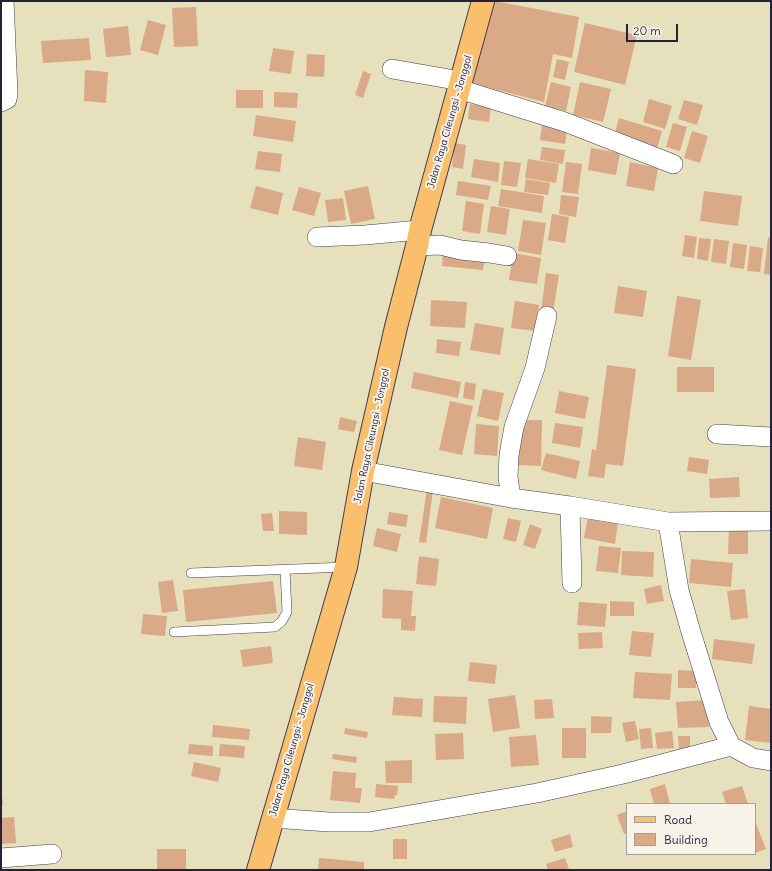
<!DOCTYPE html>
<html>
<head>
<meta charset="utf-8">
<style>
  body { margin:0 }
  #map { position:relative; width:772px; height:871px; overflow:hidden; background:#e7e0bd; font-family:Delius,sans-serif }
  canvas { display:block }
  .frame { position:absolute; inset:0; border:2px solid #22223b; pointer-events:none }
  .legend { position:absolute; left:626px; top:803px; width:130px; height:52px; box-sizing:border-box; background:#f7f3e8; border:1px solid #a29fa3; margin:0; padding:5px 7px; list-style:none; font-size:12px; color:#22223b }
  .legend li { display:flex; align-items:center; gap:8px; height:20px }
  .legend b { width:20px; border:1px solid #a29fa3 }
  .scale { position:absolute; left:626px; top:24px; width:52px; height:18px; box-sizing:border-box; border:2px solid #22223b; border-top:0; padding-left:5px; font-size:12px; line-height:14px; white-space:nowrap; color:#22223b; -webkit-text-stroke:3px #f7f3e8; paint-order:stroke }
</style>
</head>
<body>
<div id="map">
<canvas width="772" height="871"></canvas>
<div class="frame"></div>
<ul class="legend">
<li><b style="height:5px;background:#f9bf6d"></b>Road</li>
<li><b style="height:11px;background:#d9a988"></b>Building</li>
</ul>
<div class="scale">20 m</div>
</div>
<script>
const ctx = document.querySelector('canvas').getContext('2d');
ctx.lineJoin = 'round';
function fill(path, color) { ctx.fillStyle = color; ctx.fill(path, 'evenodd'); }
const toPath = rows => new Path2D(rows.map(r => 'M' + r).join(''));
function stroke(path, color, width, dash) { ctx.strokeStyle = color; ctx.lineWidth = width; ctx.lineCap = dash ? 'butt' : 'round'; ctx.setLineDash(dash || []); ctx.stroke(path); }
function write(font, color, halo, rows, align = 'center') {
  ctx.font = font + ' Delius,sans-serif'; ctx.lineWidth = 4; ctx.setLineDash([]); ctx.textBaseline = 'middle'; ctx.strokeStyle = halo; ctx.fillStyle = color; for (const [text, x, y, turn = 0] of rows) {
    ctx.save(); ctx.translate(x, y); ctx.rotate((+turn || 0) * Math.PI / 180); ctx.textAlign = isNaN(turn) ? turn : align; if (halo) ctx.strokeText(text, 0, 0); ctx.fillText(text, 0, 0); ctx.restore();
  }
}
fill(toPath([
  [494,1,579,17,572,58,553,54,544,102,471,83],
  [196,7,198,46,174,47,172,8],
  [148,20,166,25,158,55,140,50],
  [585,23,637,35,625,85,574,72],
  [128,26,131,55,106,57,103,29],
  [89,38,91,60,43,63,41,41],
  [273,48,294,51,291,74,269,71],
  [307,54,325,55,324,77,306,76],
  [557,59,569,62,565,80,553,77],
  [85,70,108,72,106,103,84,101],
  [363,71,371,74,363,98,355,95],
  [551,82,571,87,566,111,545,106],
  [580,82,611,89,603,122,573,115],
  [236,90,263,90,263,108,236,108],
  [274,92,298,93,297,108,274,107],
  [649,99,672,106,665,129,643,122],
  [684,100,703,105,697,125,678,119],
  [470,104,491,107,489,122,468,119],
  [256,115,296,121,293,142,253,136],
  [619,118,662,131,656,152,613,140],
  [673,123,687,127,680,151,666,147],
  [542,125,567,129,565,144,540,140],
  [692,131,708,136,700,163,684,158],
  [455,143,466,145,463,169,452,167],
  [542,147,565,150,563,164,540,160],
  [591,148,620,153,616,175,588,170],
  [258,151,282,154,280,172,255,169],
  [474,159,500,163,498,182,471,177],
  [528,159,559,164,556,183,525,178],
  [504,161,521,163,517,187,501,185],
  [566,162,582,164,578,194,562,192],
  [630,162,658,168,654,191,626,186],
  [526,179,550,183,548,195,524,192],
  [458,181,491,186,488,200,456,195],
  [256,186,283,193,278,215,250,208],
  [368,186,375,219,351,224,344,191],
  [299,187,321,193,314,216,292,210],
  [501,189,544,196,542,213,498,206],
  [704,191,742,196,738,226,700,221],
  [561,195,579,197,576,217,559,214],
  [343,198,346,220,328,222,325,200],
  [466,201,484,204,480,234,462,231],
  [491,206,510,209,506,235,487,232],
  [552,214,569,217,565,243,548,240],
  [523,220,546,223,541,255,518,251],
  [685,235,697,237,694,258,682,256],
  [768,237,771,238,771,275,764,274],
  [699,238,711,239,708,261,697,259],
  [714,239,729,241,726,264,711,262],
  [733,243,747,245,744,269,730,267],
  [750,246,763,248,760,272,747,271],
  [443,251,485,256,483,270,442,266],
  [513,253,541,258,537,284,509,280],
  [546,273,559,275,553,313,541,311],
  [618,286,647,291,643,317,614,313],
  [677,296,701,300,691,360,668,356],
  [431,300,467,302,465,328,430,326],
  [515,301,539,305,536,331,511,328],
  [475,323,504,328,500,355,470,350],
  [437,339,461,342,459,356,436,353],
  [607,365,636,369,623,466,606,464,604,478,588,476,592,449,596,450],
  [677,367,714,367,714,392,677,392],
  [414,372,461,382,458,398,411,388],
  [465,382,476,384,474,400,463,398],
  [483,389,504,393,498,421,477,416],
  [559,391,589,397,585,419,555,413],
  [450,401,473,406,462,455,439,450],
  [340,417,357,421,354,432,338,429],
  [517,420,542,420,541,466,516,465],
  [555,423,583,427,580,448,552,443],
  [476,424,499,426,497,456,474,454],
  [298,437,326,442,322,470,294,466],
  [546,453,580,461,576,479,541,470],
  [689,457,709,460,707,474,687,471],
  [739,477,740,497,710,498,709,479],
  [427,489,433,490,426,543,419,542],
  [441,497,493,508,487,539,435,528],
  [279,511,307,512,307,535,279,534],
  [389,512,408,515,406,527,387,524],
  [272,513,274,531,263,531,261,514],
  [588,516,618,522,615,544,584,538],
  [508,518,521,521,516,542,503,539],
  [530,524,542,529,535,549,523,545],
  [377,528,401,534,397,552,373,546],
  [729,529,748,530,748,554,728,554],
  [599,546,621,548,618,573,596,571],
  [622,551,654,552,653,577,621,575],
  [419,556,439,559,436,586,416,584],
  [691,559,733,563,731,587,689,583],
  [173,580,178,611,162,613,158,582],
  [273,581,277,613,186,622,183,590],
  [661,585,664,601,647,604,644,589],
  [383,589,413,591,411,616,416,616,415,631,401,630,401,619,382,618],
  [745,589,748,618,731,620,727,591],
  [610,601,634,602,634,616,610,616],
  [579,602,607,604,605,627,577,625],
  [143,614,167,616,165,636,141,634],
  [632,631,654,633,651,657,629,655],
  [602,632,603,648,579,649,578,633],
  [714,639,755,644,752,664,712,659],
  [271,646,273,663,243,667,240,650],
  [470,662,497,665,495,684,468,681],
  [678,670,697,671,696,688,678,688],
  [635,672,672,674,670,700,633,698],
  [515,695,520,728,493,732,488,699],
  [434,696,467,697,466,724,433,722],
  [394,697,423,699,422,717,392,715],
  [552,699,554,718,535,719,534,700],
  [707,700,709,727,678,728,676,702],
  [749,706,771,709,771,743,745,740],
  [591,716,612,717,611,733,591,733],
  [635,721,639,739,626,742,622,723],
  [213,725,250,729,249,740,212,737],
  [345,728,368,732,367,738,344,734],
  [562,728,586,728,586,758,562,758],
  [651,728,653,748,641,749,639,729],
  [672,731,674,748,657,749,655,733],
  [463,733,464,759,436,760,435,734],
  [536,735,539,765,511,767,509,737],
  [678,736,690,736,690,750,679,750],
  [189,744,213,746,213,756,188,754],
  [220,744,245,746,244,758,219,756],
  [333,754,357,757,356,763,332,759],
  [412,760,412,783,386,783,385,761],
  [194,762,221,768,218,782,191,776],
  [333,771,356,773,355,788,362,788,360,803,330,800],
  [376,784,398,786,397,795,395,795,394,799,375,797],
  [665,784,670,804,654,804,650,789],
  [742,786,748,804,726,804,722,792],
  [1,794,2,794,3,805,1,806],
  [627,811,627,833,624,834,617,815],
  [14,817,16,843,1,844,1,818],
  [755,821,766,849,755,853],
  [570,834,573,847,555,852,551,840],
  [393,839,407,839,407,859,393,859],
  [157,849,186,849,186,870,157,870],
  [319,858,364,862,364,870,318,870],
  [565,858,569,869,548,870,546,864]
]), '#d9a988');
const service = toPath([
  [191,573,346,567],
  [174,632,275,627,282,621,287,612,285,570]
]);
const minor = toPath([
  [1,23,5,23,4,1],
  [392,69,461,81],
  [459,89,565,122,673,164],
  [1,102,7,99,8,94,5,23],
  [317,237,365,235,420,230],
  [417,246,440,245,461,250,489,253,507,256],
  [717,434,771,437],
  [363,471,511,498,570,506,668,522,771,521],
  [511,498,508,477,509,455,514,427,535,368,547,316],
  [570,506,572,583],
  [668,522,679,590,691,632,719,722,731,746,753,758,771,761],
  [272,818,329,822,369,822,537,793,623,774,731,746],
  [1,858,52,854]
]);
const primary = toPath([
  [258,870,346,567,363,471,396,327,417,246,420,230,483,1]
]);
stroke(service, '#403e4e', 10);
stroke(minor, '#403e4e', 20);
stroke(primary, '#403e4e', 24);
stroke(service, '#fff', 9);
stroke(minor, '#fff', 19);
stroke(primary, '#f9bf6d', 22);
write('10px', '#22223b', '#f7f3e8', [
  ["Jalan Raya Cileungsi - Jonggol",450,122,-74],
  ["Jalan Raya Cileungsi - Jonggol",372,436,-78],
  ["Jalan Raya Cileungsi - Jonggol",292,750,-74]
]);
</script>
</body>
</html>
